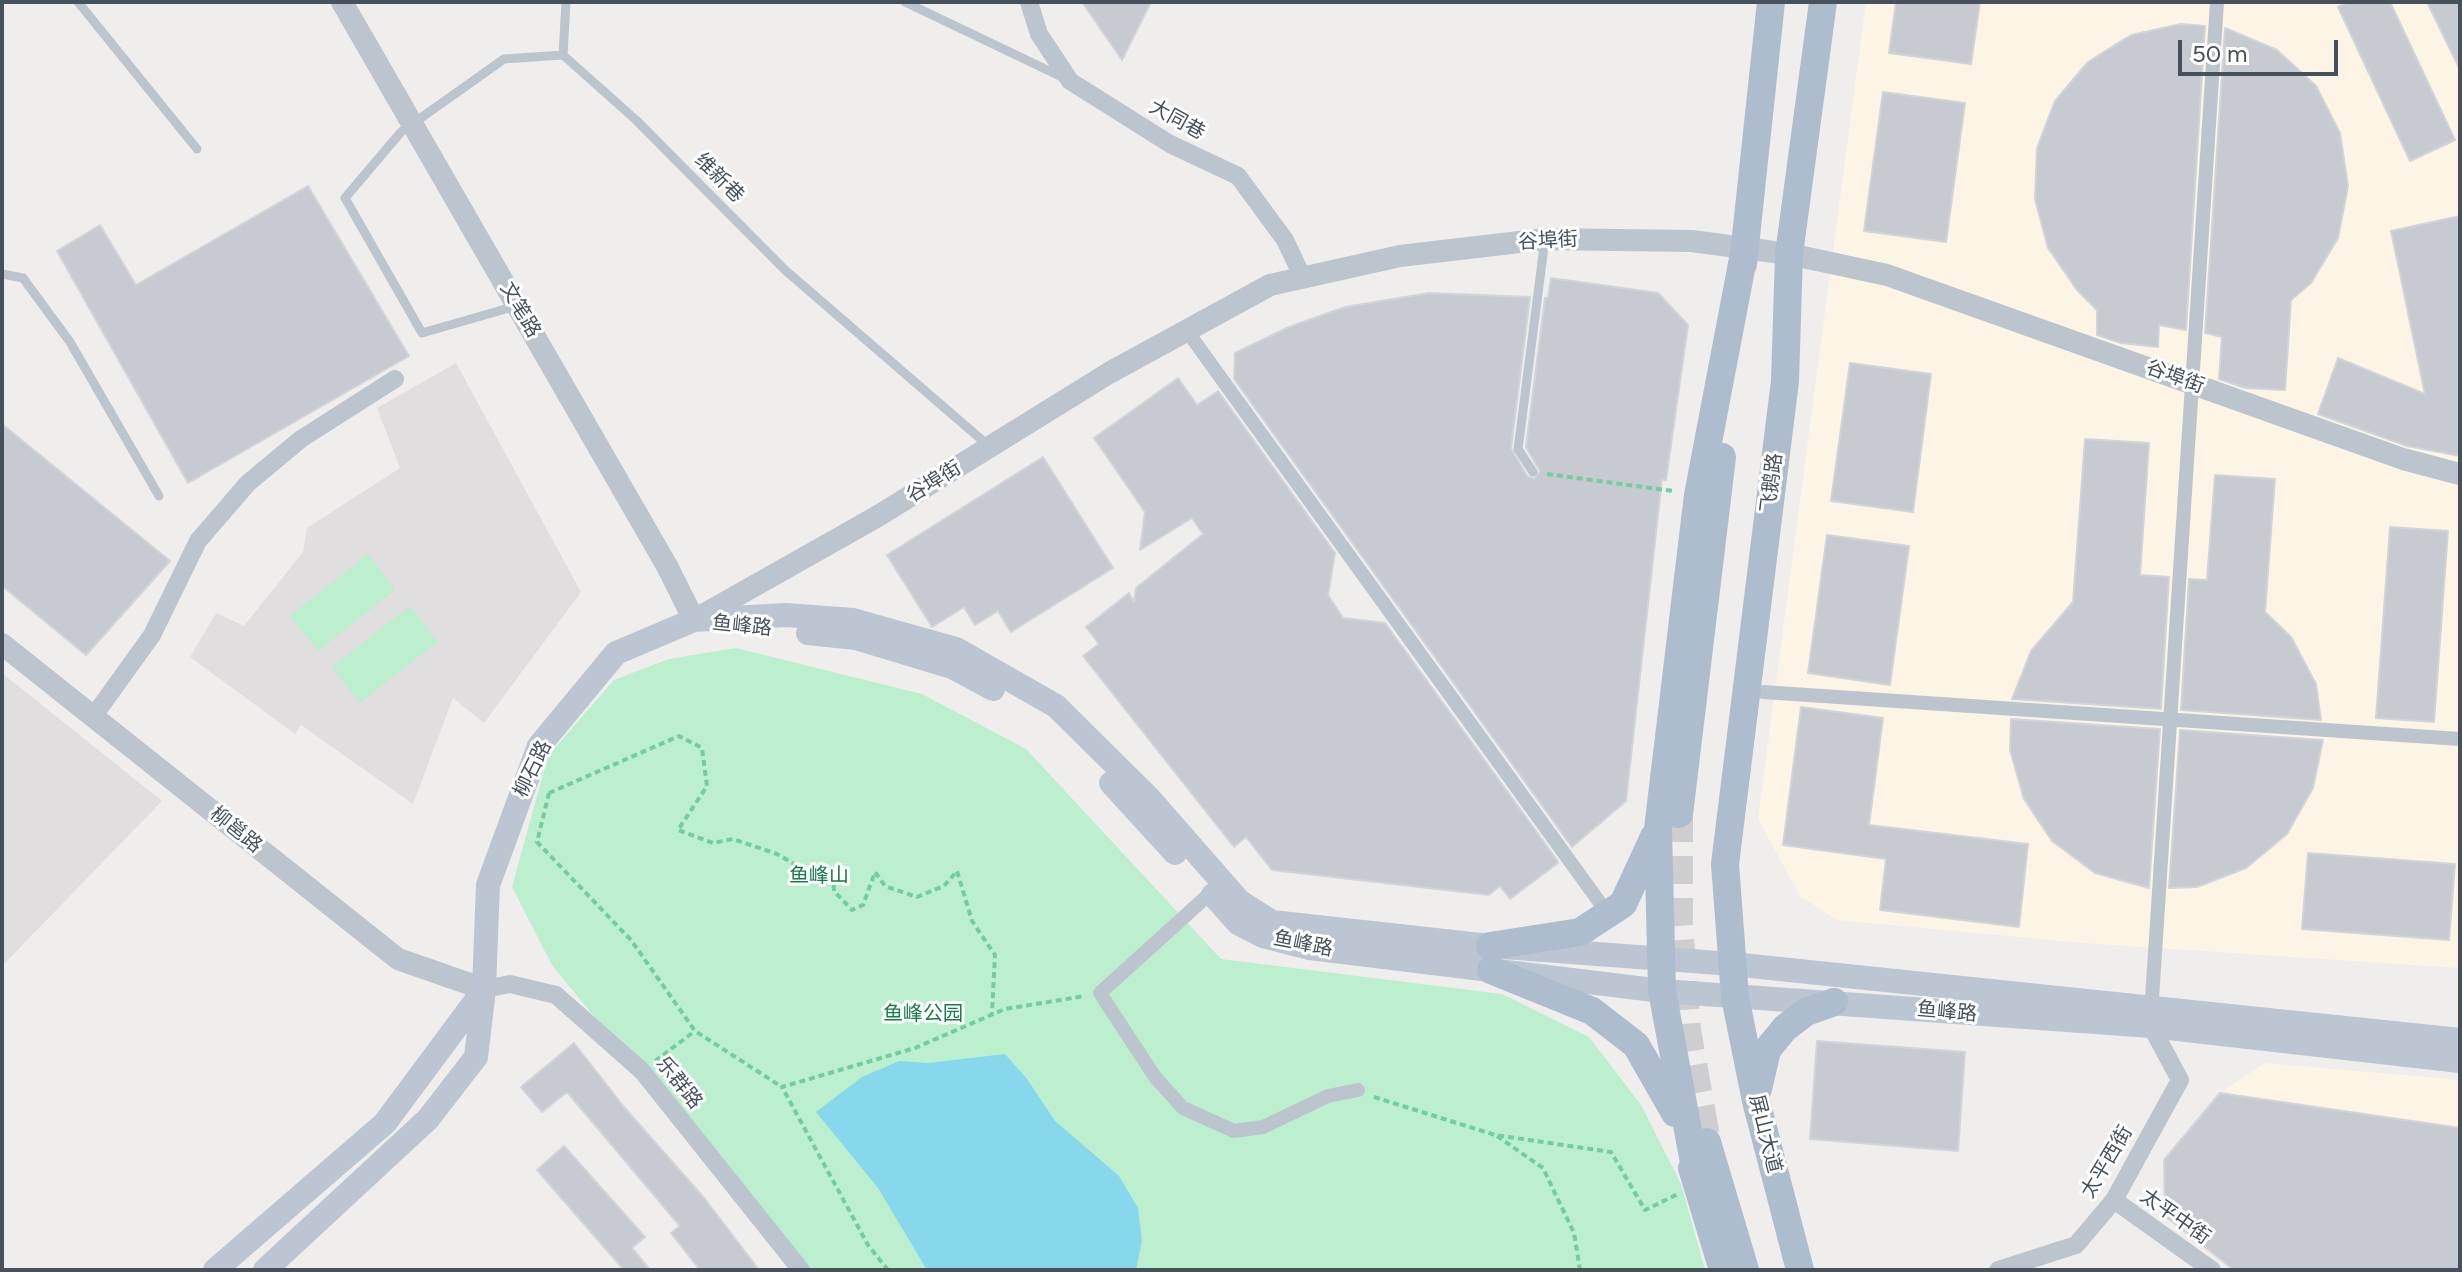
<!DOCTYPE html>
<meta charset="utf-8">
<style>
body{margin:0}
#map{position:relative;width:2462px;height:1272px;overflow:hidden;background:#f0eded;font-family:Figtree,sans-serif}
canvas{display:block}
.frame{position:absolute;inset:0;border:4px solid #46515b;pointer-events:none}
.scale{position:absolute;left:2178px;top:40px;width:160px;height:36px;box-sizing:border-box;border:4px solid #46515b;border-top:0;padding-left:10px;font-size:24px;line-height:28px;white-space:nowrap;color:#46515b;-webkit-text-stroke:6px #fff;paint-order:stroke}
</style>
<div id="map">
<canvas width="2462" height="1272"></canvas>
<div class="frame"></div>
<div class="scale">50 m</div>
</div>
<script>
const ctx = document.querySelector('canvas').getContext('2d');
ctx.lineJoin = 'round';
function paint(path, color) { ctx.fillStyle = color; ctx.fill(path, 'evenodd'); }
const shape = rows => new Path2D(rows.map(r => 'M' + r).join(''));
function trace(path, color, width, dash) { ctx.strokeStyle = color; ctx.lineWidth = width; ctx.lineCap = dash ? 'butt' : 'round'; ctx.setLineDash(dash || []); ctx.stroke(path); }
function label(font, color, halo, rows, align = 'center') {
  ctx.font = font + ' Figtree,"Noto Sans SC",sans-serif'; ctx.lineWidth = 6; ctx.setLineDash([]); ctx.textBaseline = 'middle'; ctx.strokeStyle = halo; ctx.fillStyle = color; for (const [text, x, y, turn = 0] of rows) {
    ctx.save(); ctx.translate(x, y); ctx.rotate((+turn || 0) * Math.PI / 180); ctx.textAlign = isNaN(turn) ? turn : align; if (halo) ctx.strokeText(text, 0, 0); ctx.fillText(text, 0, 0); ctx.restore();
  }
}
paint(shape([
 [1866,2,2460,2,2460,968,2083,943,1837,920,1800,896,1758,819],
 [2265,1063,2460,1080,2460,1270,2234,1270,2165,1216,2164,1160,2220,1093]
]), '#fcf5e6');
paint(shape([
 [456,363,581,592,484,723,453,698,413,804,301,725,295,734,190,657,216,613,244,626,303,552,307,528,400,468,377,408],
 [2,673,162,801,2,966]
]), '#e1dedf');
paint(shape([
 [368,554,395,590,318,651,290,616],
 [410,606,437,642,360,703,332,667],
 [736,648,922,694,1026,749,1221,959,1502,994,1589,1037,1641,1105,1681,1184,1705,1270,801,1270,552,965,512,887,548,756,614,680,669,659]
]), '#bbefce');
paint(shape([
 [1005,1054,1027,1079,1055,1121,1119,1176,1138,1208,1142,1241,1136,1270,927,1270,878,1188,816,1112,862,1077,899,1061,928,1063]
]), '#87d8ec');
const building = shape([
 [1082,2,1151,2,1122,60,1082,2],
 [1896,2,1980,2,1971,64,1889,53,1896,2],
 [2349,2,2390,2,2455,140,2410,161,2338,7,2349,2],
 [2427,2,2460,2,2460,70,2427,2],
 [2181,24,2205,26,2186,330,2159,325,2158,347,2121,343,2097,335,2097,310,2077,290,2048,248,2035,199,2037,148,2055,101,2088,62,2131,35,2181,24],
 [2225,28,2277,50,2316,86,2340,133,2348,186,2338,238,2311,283,2291,300,2285,390,2245,388,2219,379,2222,337,2205,333,2225,28],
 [1883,92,1965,103,1946,242,1864,231,1883,92],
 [308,186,409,356,188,483,57,251,100,225,136,285,308,186],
 [2460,216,2460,456,2407,446,2318,414,2338,358,2425,394,2391,231,2460,216],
 [1551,278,1658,293,1688,325,1666,480,1662,479,1626,801,1572,847,1234,379,1235,353,1289,327,1345,307,1429,293,1530,297,1511,448,1527,476,1534,479,1540,471,1526,447,1545,298,1548,298,1551,278],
 [1850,363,1931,374,1913,512,1831,501,1850,363],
 [1178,378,1197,405,1218,391,1335,553,1328,595,1343,618,1385,623,1557,860,1558,863,1510,899,1500,886,1489,895,1272,870,1246,837,1234,847,1083,656,1099,644,1086,627,1129,593,1134,602,1136,588,1203,534,1192,518,1140,550,1145,512,1094,438,1178,378],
 [2,424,170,561,86,655,2,586,2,424],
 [2085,439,2149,443,2140,575,2169,577,2161,709,2012,699,2031,651,2073,602,2085,439],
 [1043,457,1113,568,1011,632,998,611,975,625,964,607,932,627,887,555,1043,457],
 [2215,475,2275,479,2265,612,2291,637,2316,684,2321,720,2181,710,2189,579,2207,580,2215,475],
 [2390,527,2448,531,2434,722,2376,718,2390,527],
 [1827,535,1909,546,1890,685,1808,673,1827,535],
 [1801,707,1883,718,1869,825,2028,844,2019,927,1880,910,1886,859,1783,845,1801,707],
 [2011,719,2160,729,2149,888,2095,873,2052,841,2024,799,2010,750,2011,719],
 [2180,730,2323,740,2313,788,2287,834,2246,868,2197,887,2169,888,2180,730],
 [2308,853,2455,864,2449,940,2302,929,2308,853],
 [1817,1041,1965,1052,1958,1151,1810,1139,1817,1041],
 [574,1043,624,1107,705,1199,759,1270,700,1270,671,1233,680,1226,567,1092,542,1112,521,1087,574,1043],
 [2220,1093,2460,1128,2460,1270,2234,1270,2165,1216,2164,1160,2220,1093],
 [564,1146,645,1237,632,1248,650,1270,624,1270,537,1170,564,1146]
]);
paint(building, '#c7cad0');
trace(building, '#d1d4d9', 2);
trace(shape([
 [1679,814,1679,925,1687,1030,1707,1142]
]), '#ceced0', 28, [28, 14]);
trace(shape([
 [1547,474,1673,491],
 [549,793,679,736,702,748,707,786,678,830,713,843,733,839,777,854,803,869,833,868,834,891,852,910,863,905,875,872,885,886,917,897,944,886,957,871,972,921,995,955,992,1014],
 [549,793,537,842,631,940,695,1031,782,1087],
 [655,1061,695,1031],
 [1374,1097,1495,1135,1611,1152,1645,1210,1678,1194],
 [1497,1136,1543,1168,1574,1233,1580,1270],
 [888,1270,868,1245,782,1087,915,1048,1005,1009,1085,996]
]), '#73cd9f', 4, [6, 4]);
trace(shape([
 [78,2,197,149],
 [905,2,1064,78],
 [563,55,566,2],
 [2,274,23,278,70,342,159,496],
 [516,306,422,333,345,198,401,132,504,59,563,55,636,120,785,270,990,447],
 [1533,472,1518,449,1545,239]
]), '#bcc5cd', 9);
trace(shape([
 [1187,331,1608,914],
 [1763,692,2460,739],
 [1216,888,1100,993,1155,1077,1183,1108,1234,1131,1263,1127,1328,1096,1358,1090],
 [2151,1014,2217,2]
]), '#bcc5cd', 14);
trace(shape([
 [1029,2,1039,34,1070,81,1170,144,1238,176,1285,240,1303,278],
 [93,717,152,635,198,541,248,483,301,439,395,379],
 [484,989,510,984,556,995,642,1071,801,1270],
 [2114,1200,2212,1270],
 [1998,1270,2076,1245,2114,1200,2180,1080,2151,1026]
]), '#bcc5cd', 18);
trace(shape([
 [342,2,667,566,694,620,878,516,1109,373,1270,285,1400,256,1545,239,1692,241,1789,254,1887,275,2403,459,2460,474],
 [2,644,398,959,484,989]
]), '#bcc5cd', 22);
trace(shape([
 [808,633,856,638,952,667,993,689],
 [1111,783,1175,853],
 [1213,895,1238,923,1263,936,1310,948,1662,991,2151,1026,2460,1061],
 [215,1270,385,1123,483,991],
 [265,1270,428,1119,476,1057,484,989,488,885,539,746,616,653,694,620,786,615,853,620,956,649,1056,706,1148,797,1239,901,1272,922,1490,946,1732,964,2460,1040]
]), '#bbc6d2', 24);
trace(shape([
 [1743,264,1771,2],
 [1679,814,1722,457],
 [1490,946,1580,932,1623,904,1654,837],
 [1491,970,1592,1011,1636,1045,1675,1113],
 [1758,1089,1767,1050,1785,1028,1806,1012,1834,1002],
 [1707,1142,1745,1270],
 [1692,1168,1723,1270],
 [1698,1184,1662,991,1658,829,1698,495,1745,248],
 [1800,1270,1756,1101,1735,997,1725,864,1785,381,1789,254,1823,2]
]), '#adbdcd', 28);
label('20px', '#46515b', '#fff', [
 ["大同巷",1177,120,29],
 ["维新巷",719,178,45],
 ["谷埠街",1548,241,-3],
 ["文笔路",520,310,60],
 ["谷埠街",2175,377,20],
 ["谷埠街",934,482,-32],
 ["飞鹅路",1772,483,-83],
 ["鱼峰路",742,626,6],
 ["柳石路",533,769,-64],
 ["柳邕路",236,830,39],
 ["鱼峰路",1303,944,11],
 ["鱼峰路",1947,1012,5],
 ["乐群路",679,1083,51],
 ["屏山大道",1765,1134,76],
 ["太平西街",2107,1162,-59],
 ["太平中街",2175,1217,35]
]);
label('20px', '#167c48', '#fff', [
 ["鱼峰山",819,876],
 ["鱼峰公园",923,1014]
]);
</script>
